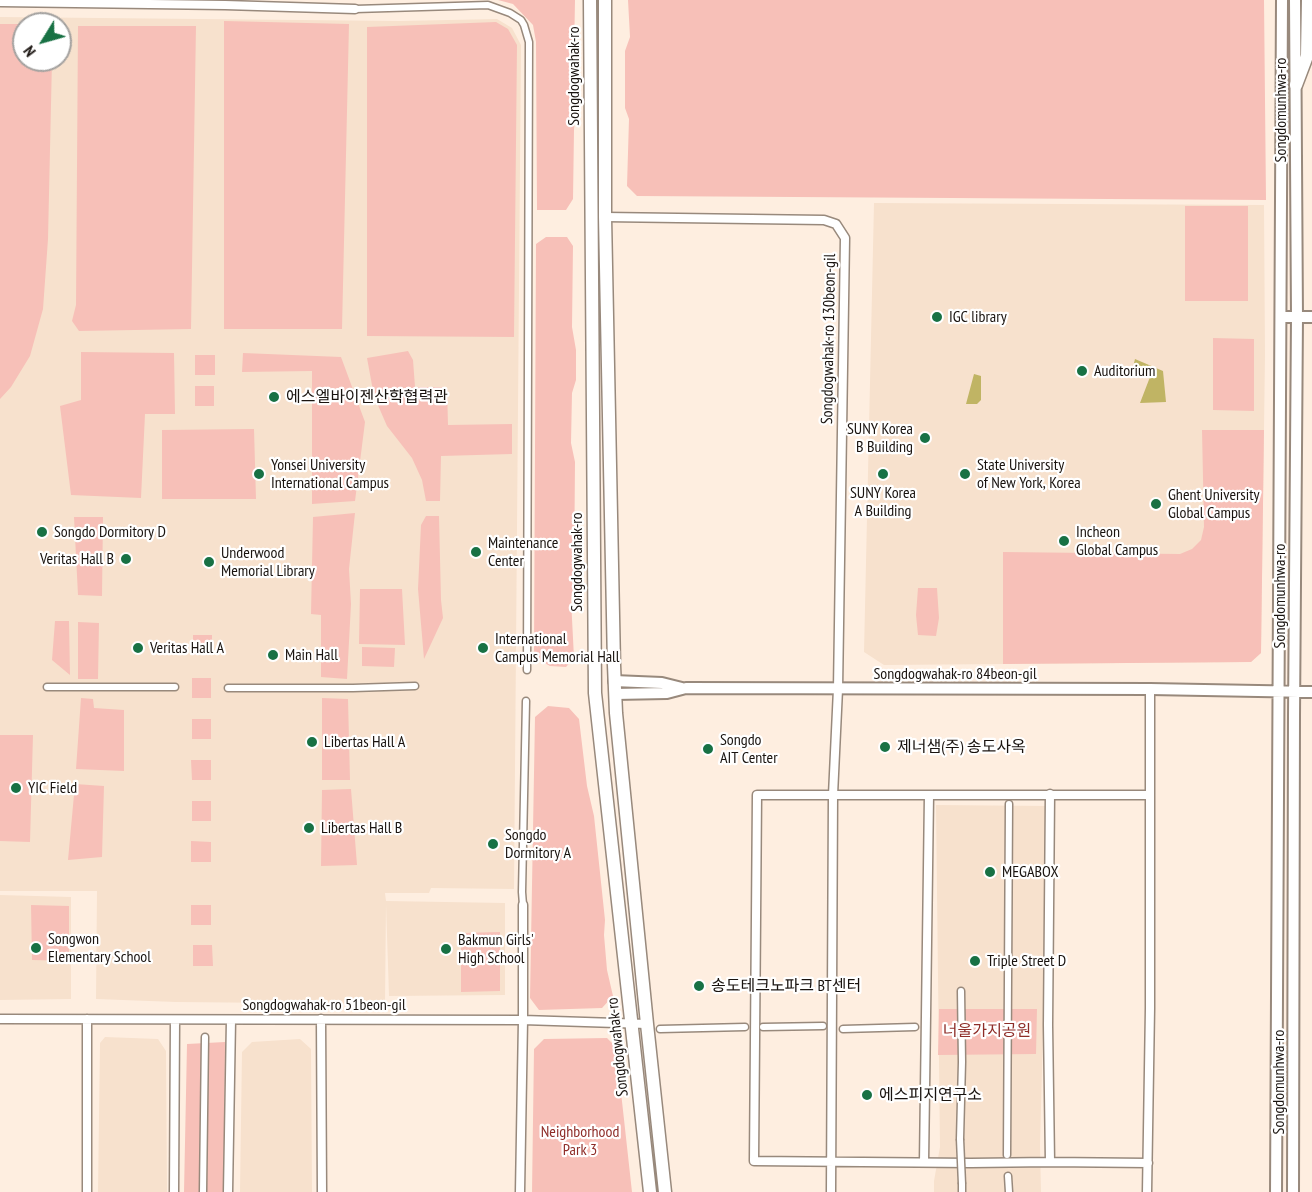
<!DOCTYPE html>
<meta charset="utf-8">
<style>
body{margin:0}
#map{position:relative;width:1312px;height:1192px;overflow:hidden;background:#feeee0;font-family:"PT Sans Narrow",sans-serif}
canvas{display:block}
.north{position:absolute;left:12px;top:12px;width:60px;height:60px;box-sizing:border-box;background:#fff;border:2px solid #a3a19f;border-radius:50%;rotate:233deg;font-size:16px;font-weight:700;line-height:24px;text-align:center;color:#19130f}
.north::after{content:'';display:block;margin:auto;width:21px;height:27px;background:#187144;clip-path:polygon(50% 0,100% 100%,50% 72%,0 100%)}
</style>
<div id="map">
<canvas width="1312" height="1192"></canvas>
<div class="north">N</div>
</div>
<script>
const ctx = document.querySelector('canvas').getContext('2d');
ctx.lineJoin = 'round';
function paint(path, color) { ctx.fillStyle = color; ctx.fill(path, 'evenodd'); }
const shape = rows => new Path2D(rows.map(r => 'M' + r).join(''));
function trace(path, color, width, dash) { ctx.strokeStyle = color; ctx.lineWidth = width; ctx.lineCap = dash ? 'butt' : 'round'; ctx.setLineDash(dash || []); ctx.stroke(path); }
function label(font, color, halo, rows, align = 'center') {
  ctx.font = font + ' "PT Sans Narrow","Noto Sans KR",sans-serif'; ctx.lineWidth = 4.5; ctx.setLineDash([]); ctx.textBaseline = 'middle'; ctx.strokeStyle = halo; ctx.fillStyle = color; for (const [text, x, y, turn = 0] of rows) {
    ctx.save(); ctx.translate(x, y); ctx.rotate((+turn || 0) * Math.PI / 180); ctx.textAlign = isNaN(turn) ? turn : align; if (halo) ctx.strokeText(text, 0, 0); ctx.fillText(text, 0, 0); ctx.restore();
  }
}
paint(shape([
 [0,17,400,21,497,19,512,28,521,45,514,889,431,888,429,893,385,893,386,901,505,903,505,995,389,996,386,904,385,1004,176,1002,96,999,97,891,0,891],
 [24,24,60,24,60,60,24,60],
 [874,203,1264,205,1265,355,1261,653,1251,662,884,665,864,652],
 [936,805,1049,806,1040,1145,1041,1192,934,1192,934,1181,940,1147],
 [0,895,71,897,71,999,0,1000],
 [105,1037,158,1039,166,1051,167,1192,98,1192,100,1043],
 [300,1039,311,1049,312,1192,240,1192,242,1052,252,1042]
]), '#f7e1cd');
paint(shape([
 [498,0,575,0,574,56,577,97,574,130,573,199,566,210,537,210,536,42,533,25,513,4],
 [628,0,1264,0,1266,200,637,196,627,186,629,119,625,108,625,51,630,37],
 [224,21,349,24,342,329,224,329],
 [496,22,508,29,517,45,514,337,367,336,367,27],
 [0,24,24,24,24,60,52,60,48,239,43,309,30,356,11,387,0,399],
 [78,26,196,26,191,329,79,331,72,321,76,305],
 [1185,206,1248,206,1248,301,1185,301],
 [546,237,567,237,573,246,572,327,576,350,576,380,572,393,571,443,575,462,574,583,571,599,574,658,566,667,550,666,541,661,534,651,536,244],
 [1213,338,1254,339,1254,411,1213,410],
 [408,351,413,360,415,387,447,387,448,425,512,424,512,454,441,456,440,501,426,501,422,480,412,458,387,426,374,396,367,358],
 [81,352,174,353,175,414,145,414,141,498,71,495,60,406,81,400],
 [243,353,341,357,365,422,355,501,312,504,312,371,242,372],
 [195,355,215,355,215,375,195,375],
 [195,386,214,386,214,406,195,406],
 [254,429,256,499,162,499,162,430],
 [1202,430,1264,430,1261,653,1251,662,1003,664,1003,552,1180,554,1192,549,1201,540,1204,527],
 [355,513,349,569,351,604,347,679,321,677,321,615,311,614,313,517],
 [426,516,439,516,441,600,443,618,424,659,418,589,421,525],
 [74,517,103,517,102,596,78,595],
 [918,588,937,588,939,618,936,636,918,635,916,615],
 [360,589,402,589,405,645,359,644],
 [55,621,69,621,70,675,52,660],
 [78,622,99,623,98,679,78,679],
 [193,635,212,635,212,655,193,655],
 [362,647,395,648,394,667,362,666],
 [192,678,211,678,211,698,192,698],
 [81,698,93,699,94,708,124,710,124,771,76,769],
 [322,698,348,699,350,780,322,780],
 [548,706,569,708,579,719,587,786,594,816,605,920,604,935,607,970,613,996,602,1008,539,1010,530,998,535,717],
 [192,719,211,719,211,739,192,739],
 [0,735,33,735,30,842,0,841],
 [191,760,211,760,211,780,192,780],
 [75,784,104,786,102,857,68,860],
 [351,789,357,865,321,866,322,790],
 [192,801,211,801,211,821,192,821],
 [191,841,211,842,211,862,191,862],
 [31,905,69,906,69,961,32,960],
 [191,905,211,905,211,925,191,925],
 [500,932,500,991,461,992,461,933],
 [193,945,212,945,213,966,193,966],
 [939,1009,1037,1009,1036,1054,938,1055],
 [607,1038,616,1047,632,1192,532,1192,534,1049,544,1039],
 [225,1042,224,1192,184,1192,187,1044]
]), '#f7c0b8');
paint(shape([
 [1135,359,1163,371,1166,402,1140,403,1150,377,1134,363],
 [974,374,981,376,981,400,977,404,966,404]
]), '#c0b464');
const pedestrian = shape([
 [355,9,488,5,510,13,521,20,524,25,529,42,527,670],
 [47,687,175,687],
 [228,688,353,688,415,686],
 [523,905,522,892,526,701],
 [763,1027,823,1026],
 [660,1029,745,1027],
 [843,1029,915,1027],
 [960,1139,962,1062,961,991],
 [1007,1155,1009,804],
 [1008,1176,1009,1192],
 [203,1192,205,1037],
 [962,1192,962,1184]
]);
const minor = shape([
 [0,2,225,5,355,9],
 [605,217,824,220,836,224,845,238,838,689,833,795,831,1192],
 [1050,794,1048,1025,1050,1162],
 [0,1019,523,1020,647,1024],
 [87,1019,87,1192],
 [321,1019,322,1192],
 [924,1162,929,795],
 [1148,1163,1050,1162,971,1163,754,1161,757,795,1149,795],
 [174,1192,175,1020],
 [228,1192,231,1020],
 [520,1192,523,1020,523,905],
 [1147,1192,1150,1008,1150,689]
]);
const tertiary = shape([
 [1281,317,1312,317],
 [614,681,662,683,682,688],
 [615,694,667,693,686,688,1150,689,1312,692],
 [1276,1192,1282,0],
 [1293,1192,1294,715,1297,317,1295,0]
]);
const secondary = shape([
 [590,0,595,693,650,1192],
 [605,0,605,217,614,665,616,713,647,1024,665,1192],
 [1296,85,1307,56,1308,0]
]);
trace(pedestrian, '#98897c', 9);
trace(minor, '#98897c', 11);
trace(tertiary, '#98897c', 14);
trace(secondary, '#98897c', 15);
trace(pedestrian, '#fff', 6);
trace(minor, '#fff', 8);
trace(tertiary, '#fff', 10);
trace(secondary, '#fff', 12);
const pedestrianBridge = shape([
 [960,1139,962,1184]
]);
trace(pedestrianBridge, '#98897c', 9, []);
trace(pedestrianBridge, '#fff', 6);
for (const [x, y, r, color] of [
 [937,317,6,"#187144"],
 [1082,371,6,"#187144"],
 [274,397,6,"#187144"],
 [925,438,6,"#187144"],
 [259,474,6,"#187144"],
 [883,474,6,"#187144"],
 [965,474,6,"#187144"],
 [1156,504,6,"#187144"],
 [42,532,6,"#187144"],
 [1064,541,6,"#187144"],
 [476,552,6,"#187144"],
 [126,559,6,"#187144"],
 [209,562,6,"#187144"],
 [138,648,6,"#187144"],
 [483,648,6,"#187144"],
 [273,655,6,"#187144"],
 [312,742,6,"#187144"],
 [885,747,6,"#187144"],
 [708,749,6,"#187144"],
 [16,788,6,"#187144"],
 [309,828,6,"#187144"],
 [493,844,6,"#187144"],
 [990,872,6,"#187144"],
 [36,948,6,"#187144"],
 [446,949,6,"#187144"],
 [975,961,6,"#187144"],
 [699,986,6,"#187144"],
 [867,1095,6,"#187144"]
]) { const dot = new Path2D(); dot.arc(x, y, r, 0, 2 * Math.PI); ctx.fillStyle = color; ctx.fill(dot); trace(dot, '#fff', 2); }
label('16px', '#19130f', '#fff', [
 ["Songdogwahak-ro",574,76,-90],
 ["Songdomunhwa-ro",1281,110,-90],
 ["Songdogwahak-ro 130beon-gil",829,339,-89],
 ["Songdogwahak-ro",577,562,-90],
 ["Songdomunhwa-ro",1280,596,-90],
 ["Songdogwahak-ro 84beon-gil",955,674],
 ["Songdogwahak-ro 51beon-gil",324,1005],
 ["Songdogwahak-ro",618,1047,-96],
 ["Songdomunhwa-ro",1279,1082,-90]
]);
label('16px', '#19130f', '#fff', [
 ["IGC library",949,317],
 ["Auditorium",1094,371],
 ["에스엘바이젠산학협력관",286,397],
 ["SUNY Korea",913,429,"right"],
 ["B Building",913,447,"right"],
 ["Yonsei University",271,465],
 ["International Campus",271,483],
 ["State University",977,465],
 ["of New York, Korea",977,483],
 ["SUNY Korea",883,493,"center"],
 ["A Building",883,511,"center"],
 ["Ghent University",1168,495],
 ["Global Campus",1168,513],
 ["Songdo Dormitory D",54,532],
 ["Incheon",1076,532],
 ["Global Campus",1076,550],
 ["Maintenance",488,543],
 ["Center",488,561],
 ["Underwood",221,553],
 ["Memorial Library",221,571],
 ["Veritas Hall B",114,559,"right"],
 ["International",495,639],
 ["Campus Memorial Hall",495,657],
 ["Veritas Hall A",150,648],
 ["Main Hall",285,655],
 ["Songdo",720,740],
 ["AIT Center",720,758],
 ["Libertas Hall A",324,742],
 ["제너샘(주) 송도사옥",897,747],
 ["YIC Field",28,788],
 ["Libertas Hall B",321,828],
 ["Songdo",505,835],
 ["Dormitory A",505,853],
 ["MEGABOX",1002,872],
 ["Songwon",48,939],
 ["Elementary School",48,957],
 ["Bakmun Girls'",458,940],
 ["High School",458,958],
 ["Triple Street D",987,961],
 ["송도테크노파크 BT센터",711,986],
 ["에스피지연구소",879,1095]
], 'left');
label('16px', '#8e2d28', '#fff', [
 ["너울가지공원",987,1031],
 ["Neighborhood",580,1132],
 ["Park 3",580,1150]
]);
</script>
